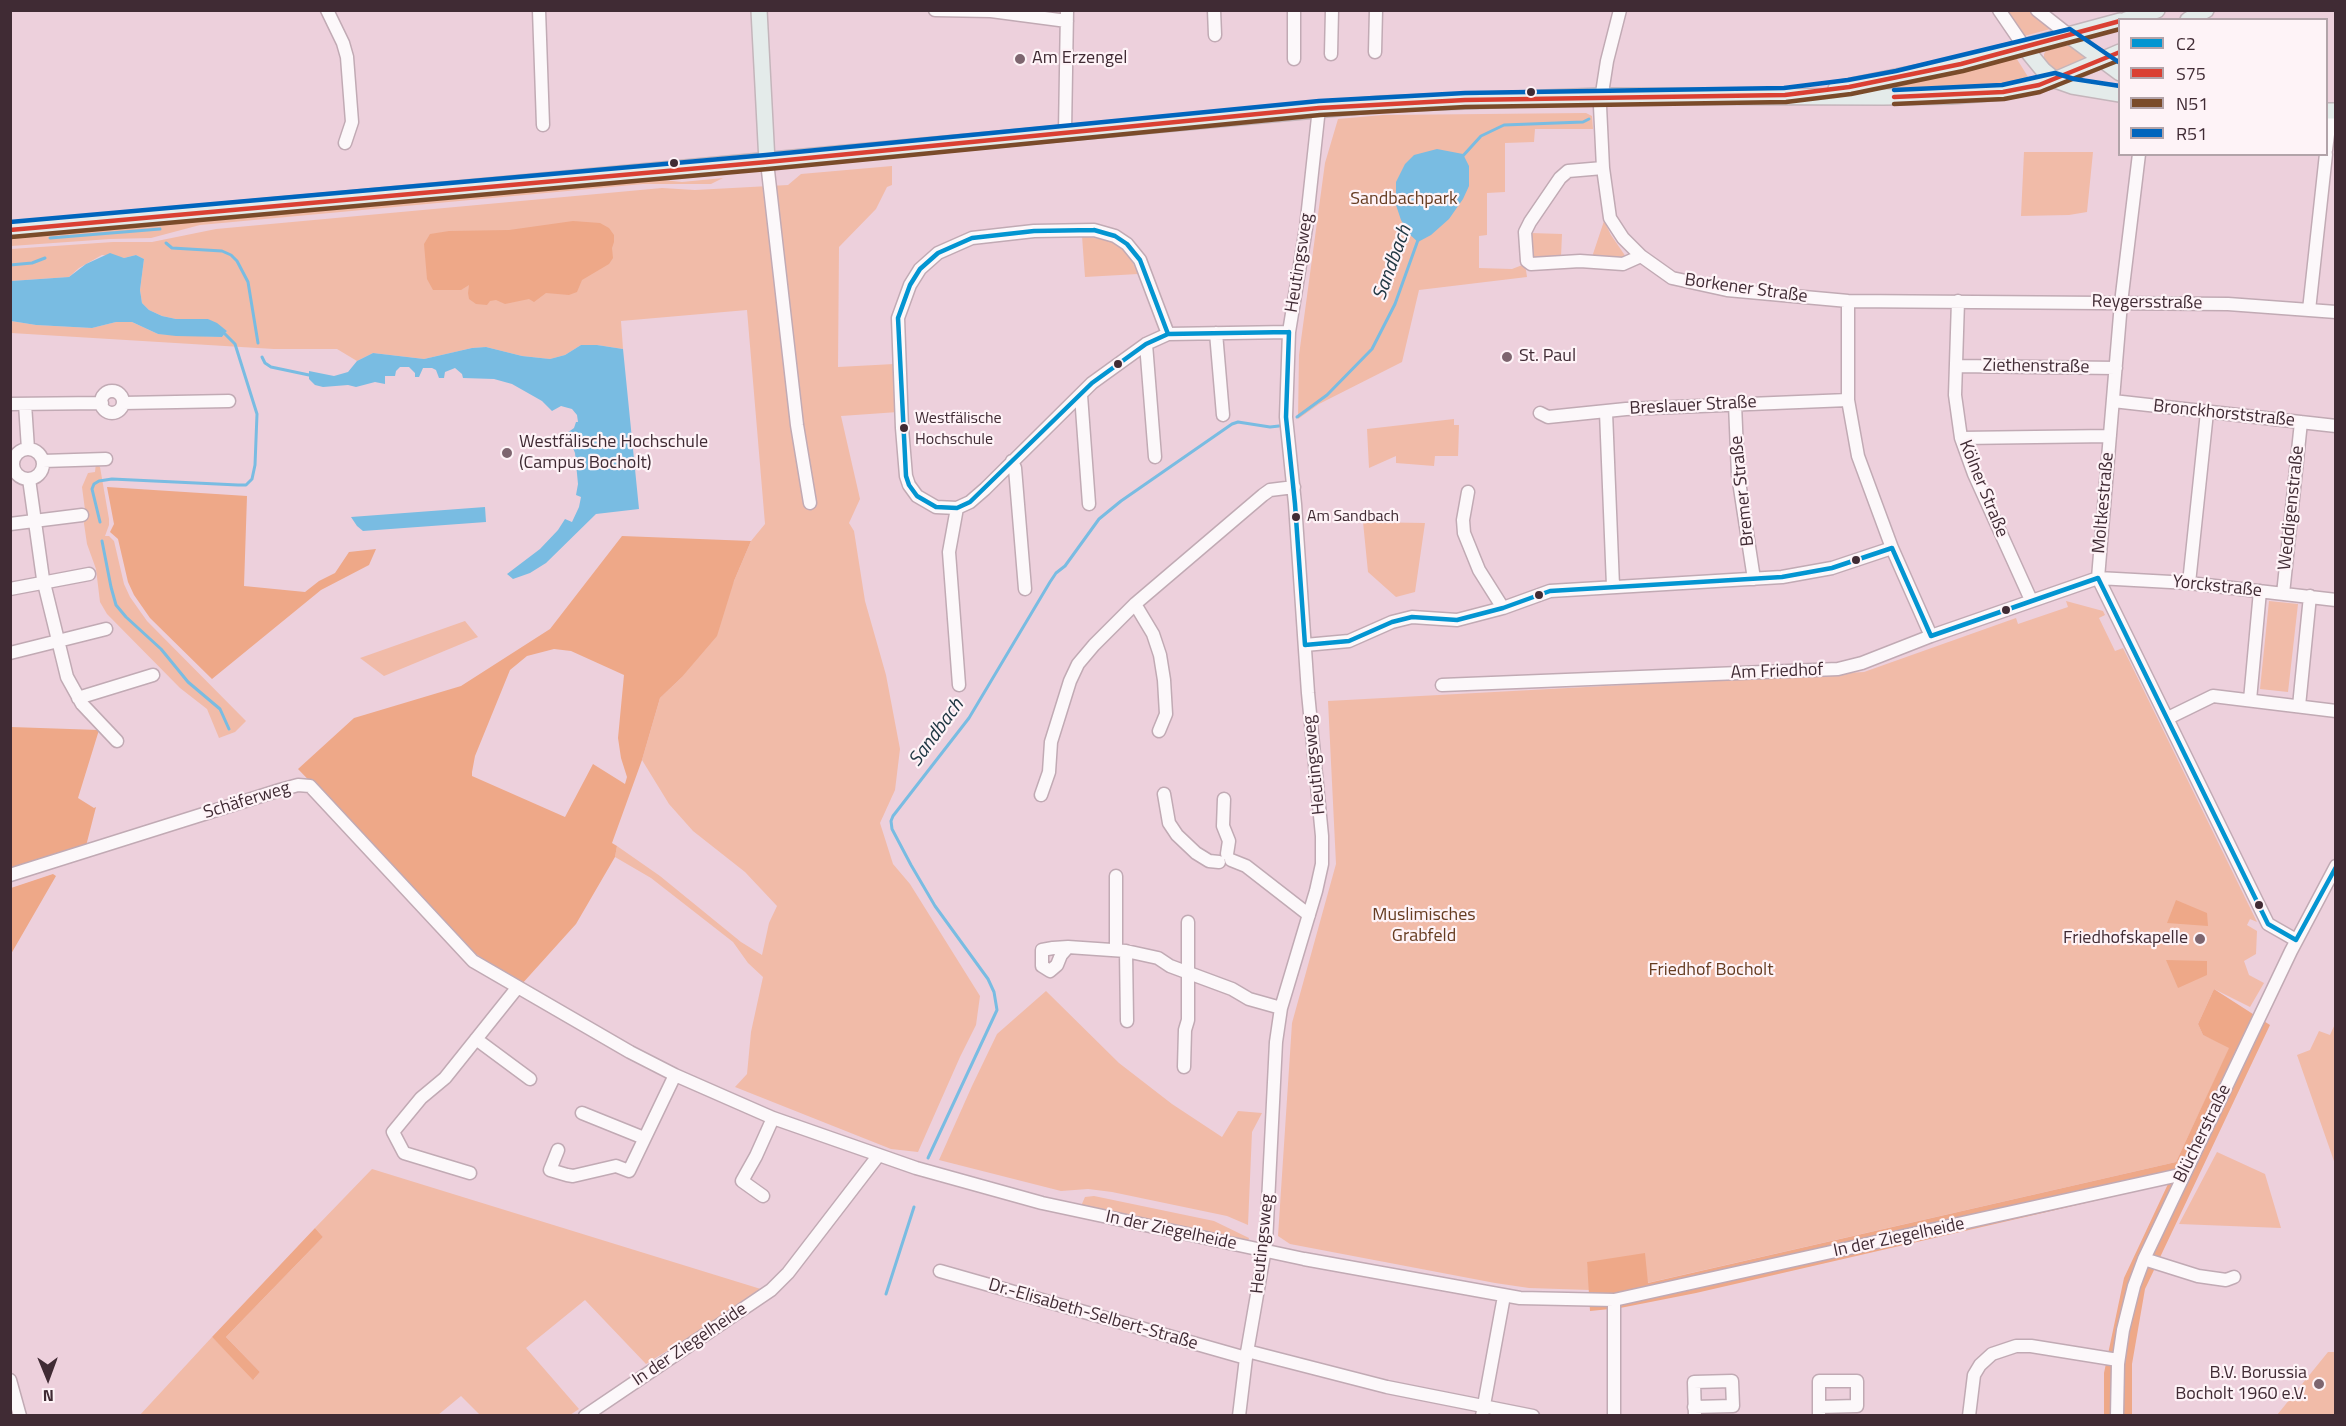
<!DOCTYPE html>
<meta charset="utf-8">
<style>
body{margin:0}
#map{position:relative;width:2346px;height:1426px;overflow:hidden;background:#edd0dc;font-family:"Titillium Web",sans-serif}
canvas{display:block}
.frame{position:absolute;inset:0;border:12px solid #402b34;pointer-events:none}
.legend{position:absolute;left:2118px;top:18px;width:210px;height:138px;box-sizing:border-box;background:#fef3f7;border:2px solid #b2a3a9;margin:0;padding:8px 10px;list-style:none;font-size:18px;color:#402b34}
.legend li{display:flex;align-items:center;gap:12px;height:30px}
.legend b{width:30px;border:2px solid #b2a3a9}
.north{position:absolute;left:18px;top:1348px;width:60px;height:60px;-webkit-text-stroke:4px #fef3f7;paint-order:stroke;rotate:179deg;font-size:16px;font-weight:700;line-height:24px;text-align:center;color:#402b34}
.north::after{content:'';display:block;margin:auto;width:21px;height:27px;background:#402b34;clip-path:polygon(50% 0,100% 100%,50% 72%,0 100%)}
</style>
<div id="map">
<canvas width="2346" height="1426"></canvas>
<div class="frame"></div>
<ul class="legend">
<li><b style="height:8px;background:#0395d1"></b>C2</li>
<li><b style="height:8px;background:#da4033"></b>S75</li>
<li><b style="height:8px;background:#7a4b2a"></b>N51</li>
<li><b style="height:8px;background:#0065bd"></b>R51</li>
</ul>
<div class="north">N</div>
</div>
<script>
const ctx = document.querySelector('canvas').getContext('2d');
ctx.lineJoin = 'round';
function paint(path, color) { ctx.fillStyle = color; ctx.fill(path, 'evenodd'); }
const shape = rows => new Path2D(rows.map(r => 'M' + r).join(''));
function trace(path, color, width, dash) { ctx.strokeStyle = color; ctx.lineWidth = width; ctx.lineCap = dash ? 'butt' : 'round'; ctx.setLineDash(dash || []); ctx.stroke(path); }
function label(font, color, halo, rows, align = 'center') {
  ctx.font = font + ' "Titillium Web",sans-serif'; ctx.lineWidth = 4.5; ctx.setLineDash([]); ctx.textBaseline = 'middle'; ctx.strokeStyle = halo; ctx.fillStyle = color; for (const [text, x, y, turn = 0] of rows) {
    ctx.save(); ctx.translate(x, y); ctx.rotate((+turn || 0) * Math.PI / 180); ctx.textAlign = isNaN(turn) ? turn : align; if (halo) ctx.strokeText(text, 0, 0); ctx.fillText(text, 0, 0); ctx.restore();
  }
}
paint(shape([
 [2003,11,2031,11,2054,28,2021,37],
 [2064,46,2071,46,2090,59,2059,72,2052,70,2044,61,2044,54,2046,51],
 [2015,56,2030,80,1981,90,1885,92,1861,88],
 [1586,113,1592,116,1593,129,1535,129,1534,142,1505,143,1505,192,1487,193,1487,235,1479,236,1479,268,1512,269,1525,264,1527,277,1419,290,1402,362,1319,404,1298,419,1299,355,1325,163,1338,119,1383,115],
 [2024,152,2093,152,2087,212,2069,215,2021,216],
 [892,166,892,185,887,187,876,209,839,247,838,367,894,364,898,412,841,416,860,499,849,523,854,531,865,601,886,675,900,749,895,790,880,823,893,864,910,884,980,996,976,1025,960,1057,918,1152,891,1149,735,1087,747,1074,751,1032,763,977,748,963,733,942,651,878,615,857,617,846,660,876,741,942,762,955,769,923,777,906,745,872,693,831,669,804,642,760,660,698,681,678,734,581,751,541,765,524,747,310,621,321,623,349,597,345,581,345,565,355,550,359,522,356,486,347,472,348,424,359,373,353,357,361,337,349,274,349,11,333,11,321,36,325,92,328,116,322,132,322,158,334,222,337,227,331,208,319,176,319,162,316,149,310,142,303,140,290,144,259,136,255,124,258,102,255,79,268,69,277,11,281,11,249,113,242,152,242,216,229,662,188,695,190,788,185,801,174],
 [645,178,682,182,723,178,711,184,643,184,200,225,151,238,110,239,11,246,10,236],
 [1604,221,1611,235,1626,257,1624,260,1592,257],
 [1531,233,1562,234,1561,257,1531,257],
 [1082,236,1113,241,1126,248,1138,274,1085,277],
 [1454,419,1454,425,1459,425,1458,456,1435,456,1434,466,1396,463,1396,456,1369,468,1367,429],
 [96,463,100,467,109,519,109,525,105,536,109,536,114,541,124,584,130,597,147,621,246,721,235,732,219,738,207,709,180,688,107,614,100,602,96,569,87,544,82,510,85,510,82,487,88,473,95,472],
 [1363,522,1425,523,1415,592,1396,597,1368,572],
 [2066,601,2103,611,2105,615,2099,618,2115,651,2123,648,2257,922,2250,919,2247,925,2257,931,2256,954,2244,961,2249,975,2264,983,2250,1007,2214,989,2198,1024,2203,1035,2230,1047,2176,1162,1647,1283,1587,1262,1590,1290,1529,1288,1495,1283,1290,1244,1278,1236,1292,1023,1336,864,1328,701,1864,672,2016,618,2018,624,2068,607],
 [2269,601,2298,604,2288,692,2260,689],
 [465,621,478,637,384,676,360,658],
 [1046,991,1119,1063,1172,1104,1222,1137,1238,1111,1262,1113,1252,1132,1248,1225,1227,1216,1112,1192,1088,1189,1061,1191,939,1160,972,1086,997,1034],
 [2335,1024,2335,1164,2297,1055,2310,1050,2319,1031,2330,1035],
 [2217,1152,2265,1174,2281,1228,2179,1224],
 [372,1169,764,1290,646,1364,585,1300,526,1348,579,1409,570,1415,480,1415,461,1396,438,1415,139,1416,212,1337,254,1379,260,1372,226,1337,323,1237,315,1228],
 [1094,1196,1214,1221,1249,1238,1248,1241,1081,1206,1085,1197],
 [2328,1352,2335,1352,2335,1415,2277,1415]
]), '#f1bba8');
paint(shape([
 [573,221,600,223,609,228,614,235,614,242,612,248,613,258,609,264,582,280,577,292,569,295,546,293,534,302,529,299,505,304,496,300,490,301,487,305,476,304,469,299,468,293,469,285,461,290,433,290,427,279,424,244,430,234,449,231,509,230],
 [107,487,247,496,244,586,305,592,319,581,335,573,349,552,376,549,369,565,321,590,212,679,150,618,134,595,128,582,118,539,110,532,114,524],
 [622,536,751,541,734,581,717,636,681,678,660,698,642,760,612,843,617,846,615,857,576,924,521,985,476,954,298,769,354,718,461,686,550,629],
 [554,649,571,651,624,675,618,738,621,758,627,777,625,784,593,764,565,817,472,776,472,772,475,756,510,670,527,656],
 [11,727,99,730,78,798,94,808,96,807,86,846,11,870],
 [53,874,56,876,11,954,11,888],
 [2176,900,2207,913,2208,926,2167,923],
 [2166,960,2207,961,2207,975,2178,988],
 [2214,989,2270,1025,2145,1289,2132,1364,2132,1415,2104,1415,2104,1373,2124,1278,2168,1184,1696,1293,1620,1308,1590,1311,1587,1262,1645,1253,1648,1283,2176,1162,2229,1048,2203,1035,2198,1024],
 [315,1228,323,1237,226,1337,260,1372,253,1380,212,1337]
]), '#eea888');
paint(shape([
 [1437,149,1463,154,1469,166,1469,186,1463,199,1449,219,1431,235,1418,242,1408,233,1401,220,1396,205,1396,182,1405,164,1414,155],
 [110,253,124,258,136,255,144,259,140,290,142,303,149,310,162,316,176,319,208,319,217,323,227,331,222,337,176,336,158,334,132,322,116,322,92,328,36,325,11,321,11,281,69,277,86,264],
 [581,345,597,345,623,349,639,509,596,514,546,563,530,573,513,579,507,574,540,549,558,530,565,519,572,522,579,507,581,497,576,495,578,484,575,453,567,433,574,428,576,422,578,422,577,415,572,409,561,406,552,411,542,401,512,384,494,379,463,378,462,374,455,368,445,372,444,378,439,378,436,370,432,368,423,368,419,377,415,377,415,373,409,367,400,367,396,371,395,376,385,376,385,384,375,382,356,387,348,385,323,387,315,385,309,379,309,371,334,376,348,372,357,361,373,353,424,359,472,348,486,347,522,356,550,359,565,355],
 [485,507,486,522,363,531,357,526,351,517]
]), '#79bce2');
trace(shape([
 [1461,158,1481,136,1504,125,1583,122,1589,119],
 [50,238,160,229],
 [166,243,172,248,222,251,231,255,237,261,248,282,258,343],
 [10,265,32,263,45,258],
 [262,357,265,363,271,367,309,375],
 [1297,417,1327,395,1372,349,1395,304,1418,240],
 [100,522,92,489,94,484,99,481,112,479,238,485,246,485,252,479,255,465,257,414,235,344,225,334],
 [102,541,111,587,116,605,126,617,161,649,188,682,220,709,229,729],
 [928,1158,997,1010,994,992,988,979,935,906,911,865,892,829,891,821,893,816,969,718,1050,582,1056,573,1065,566,1099,519,1121,501,1232,424,1238,422,1270,427,1279,426],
 [886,1294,914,1207]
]), '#79bce2', 3);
const minor = shape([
 [327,10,343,43,347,57,352,122,345,143],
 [539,10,543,125],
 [935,10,991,11,1067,21],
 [1214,10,1215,35],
 [1620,10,1607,61,1600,106,1603,168,1610,218,1623,238,1641,256,1672,278,1727,290,1848,301,2228,304,2336,312],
 [1999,10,2025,48],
 [2037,10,2070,36],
 [1375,52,1376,10],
 [1331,54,1332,10],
 [1294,59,1294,10],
 [1065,132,1067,10],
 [2326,150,2331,111],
 [2139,154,2121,303,2098,578,2268,924,2296,940],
 [767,162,797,425,810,503],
 [1603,168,1568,171,1560,178,1530,222,1525,232,1527,261,1531,264,1580,261,1623,264,1641,256],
 [1848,301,1848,400,1858,456,1892,548,1931,636],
 [1958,301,1955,395,1961,438,1974,474,2031,600],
 [2309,310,2326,154],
 [1216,333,1223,415],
 [1168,334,1140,260,1127,244,1115,236,1094,230,1034,231,972,238,938,253,920,269,910,285,898,318,902,428,906,476,909,485,917,496,936,507,957,508,970,502,985,489,1092,383,1146,344,1168,334,1289,332],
 [1146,344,1155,457],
 [1956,366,2116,368],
 '101 402a11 11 0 1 1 22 0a11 11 0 1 1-22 0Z',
 [1081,395,1089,504],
 [2113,401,2336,426],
 [123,403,229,401],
 [10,404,102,403],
 [25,404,28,449],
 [1735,404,1738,475,1754,579],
 [1606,412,1613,586],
 [1540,413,1548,417,1626,409,1848,400],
 [1961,438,2110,436],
 '13 464a15 15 0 1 1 30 0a15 15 0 1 1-30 0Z',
 [43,461,106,459],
 [1012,461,1015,468,1025,589],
 [29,479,43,579,67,677,82,704,117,741],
 [1468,492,1463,520,1464,533,1479,570,1503,608],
 [957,508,949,552,959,685],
 [10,524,82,515],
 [2189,583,2207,412],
 [10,589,89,574],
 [2283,594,2301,422],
 [1135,604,1153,634,1160,655,1164,680,1166,714,1159,731],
 [1305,645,1349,641,1392,622,1412,617,1457,620,1503,608,1550,591,1782,577,1832,568,1892,548],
 [10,653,106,629],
 [1442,685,1838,669,1862,663,1931,636,2098,578,2189,583,2336,600],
 [78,698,153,675],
 [2250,700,2260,591],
 [2299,706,2310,596],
 [2168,718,2213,696,2336,711],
 [1164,794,1169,823,1177,835,1196,853,1209,861,1219,862],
 [1041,795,1049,772,1051,742,1070,681,1078,664,1094,645,1135,604,1263,495,1270,490,1294,487],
 [1224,799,1223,826,1229,841,1227,854],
 [1231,860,1246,866,1309,915],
 [10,875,280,790,298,785,310,786,473,961,630,1052,675,1075,773,1118,916,1168,1042,1203,1304,1259,1520,1298,1614,1300,2184,1174],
 [1116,876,1116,950],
 [1068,947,1061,955,1057,965,1050,971,1042,966,1042,950,1053,948,1068,947,1126,951,1158,958,1170,966,1232,989,1249,999,1281,1008],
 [1126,951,1127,1021],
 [476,1039,530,1079],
 [1184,1067,1185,1030,1188,1020,1188,922],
 [582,1113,644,1138],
 [558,1150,550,1170,567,1175,573,1176,616,1166,629,1171,675,1075],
 [470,1173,404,1153,393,1132,421,1098,445,1078,517,988],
 [763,1196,742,1181,756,1156,773,1118],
 [2144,1259,2198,1276,2226,1280,2234,1277],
 [940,1271,1246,1358],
 [1614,1300,1614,1416],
 [1247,1351,1387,1387,1533,1416],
 [10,1380,20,1416],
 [1694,1407,1733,1406,1732,1381,1694,1382,1695,1416],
 [1819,1407,1857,1406,1857,1381,1819,1381,1819,1416],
 [585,1416,771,1290,788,1273,878,1156],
 [1239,1416,1246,1358,1266,1243,1276,1042,1281,1008,1316,891,1322,864,1322,836,1308,693,1295,504,1286,417,1289,332,1306,228,1319,108],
 [1482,1416,1504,1296],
 [1969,1416,1974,1375,1980,1365,1992,1354,2016,1346,2031,1346,2118,1360],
 [2117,1416,2118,1364,2123,1330,2134,1286,2144,1259,2291,951,2336,866]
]);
const major = shape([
 [759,10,767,162],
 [2126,20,2157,10],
 [2188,20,2206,10],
 [2070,36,2120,73],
 [2025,48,2043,70,2055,80,2072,86,2120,94],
 [1836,89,1961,64,2120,21],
 [2326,111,2336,111],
 [10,230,1381,104,1601,96,1883,97,1951,96,2003,92,2055,80,2120,52]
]);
trace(minor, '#c1aab4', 15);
trace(major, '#c4b5bb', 18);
trace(minor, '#fcf8fa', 12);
trace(major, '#e4ebea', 15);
trace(shape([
 [1094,230,1115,236,1127,244,1140,260,1168,334,1146,344,1092,383,970,502,957,508,936,507,917,496,909,485,906,476,898,318,910,285,920,269,938,253,972,238,1034,231,1094,230],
 [1289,332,1286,417,1295,504,1305,645],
 [1168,334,1289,332],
 [1892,548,1931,636],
 [2098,578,2268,924,2296,940],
 [1931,636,2098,578],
 [1305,645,1349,641,1392,622,1412,617,1457,620,1503,608,1550,591,1782,577,1832,568,1892,548],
 [2296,940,2336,867]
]), '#0395d1', 4.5);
trace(shape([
 [1894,97,2003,92,2039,85,2120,52],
 [10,230,767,162,1319,108,1465,100,1785,95,1849,87,1961,64,2120,21]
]), '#da4033', 4.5);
trace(shape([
 [1894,104,2004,99,2040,92,2120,60],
 [11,237,768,169,1320,115,1465,107,1786,102,1851,94,1963,71,2120,29]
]), '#7a4b2a', 4.5);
trace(shape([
 [1894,90,2002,85,2055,73,2074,79,2120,86],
 [10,222,766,155,1319,101,1465,93,1784,88,1848,80,1896,71,2070,29,2120,63]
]), '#0065bd', 4.5);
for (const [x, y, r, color] of [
 [1020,59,6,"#7d656f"],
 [1531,92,5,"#402b34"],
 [674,163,5,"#402b34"],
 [1507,357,6,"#7d656f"],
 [1118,364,5,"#402b34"],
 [904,428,5,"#402b34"],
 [507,453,6,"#7d656f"],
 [1296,517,5,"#402b34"],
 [1856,560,5,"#402b34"],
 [1539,595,5,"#402b34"],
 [2006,610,5,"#402b34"],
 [2259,905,5,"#402b34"],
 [2200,939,6,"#7d656f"],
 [2319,1384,6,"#7d656f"]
]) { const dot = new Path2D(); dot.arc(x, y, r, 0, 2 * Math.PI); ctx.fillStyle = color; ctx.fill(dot); trace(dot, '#fef3f7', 2); }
label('16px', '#402b34', '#fef3f7', [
 ["Westfälische",915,419],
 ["Hochschule",915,440],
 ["Am Sandbach",1307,517]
], 'left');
label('18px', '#402b34', '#fef3f7', [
 ["Am Erzengel",1032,59],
 ["St. Paul",1519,357],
 ["Westfälische Hochschule",519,443],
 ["(Campus Bocholt)",519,464],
 ["Friedhofskapelle",2188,939,"right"],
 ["B.V. Borussia",2307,1374,"right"],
 ["Bocholt 1960 e.V.",2307,1395,"right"]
], 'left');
label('18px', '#663c21', '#fef3f7', [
 ["Sandbachpark",1404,200],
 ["Muslimisches",1424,916],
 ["Grabfeld",1424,937],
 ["Friedhof Bocholt",1711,971]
]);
label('18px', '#402b34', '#fef3f7', [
 ["Heutingsweg",1300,263,-81],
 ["Borkener Straße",1746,289,8],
 ["Reygersstraße",2147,303,1],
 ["Ziethenstraße",2036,367,1],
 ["Breslauer Straße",1693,406,-3],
 ["Bronckhorststraße",2224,414,6],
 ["Kölner Straße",1983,489,68],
 ["Bremer Straße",1743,491,-96],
 ["Moltkestraße",2104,503,-85],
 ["Weddigenstraße",2292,508,-84],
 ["Yorckstraße",2217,587,6],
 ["Am Friedhof",1777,672,-2],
 ["Heutingsweg",1315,765,-96],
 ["Schäferweg",247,801,-17],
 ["Blücherstraße",2203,1134,-64],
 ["In der Ziegelheide",1171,1231,12],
 ["In der Ziegelheide",1899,1238,-12],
 ["Heutingsweg",1263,1244,-84],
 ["Dr.-Elisabeth-Selbert-Straße",1093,1315,16],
 ["In der Ziegelheide",690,1345,-34]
]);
label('italic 20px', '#213844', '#fef3f7', [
 ["Sandbach",1393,263,-70],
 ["Sandbach",937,733,-54]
]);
</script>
